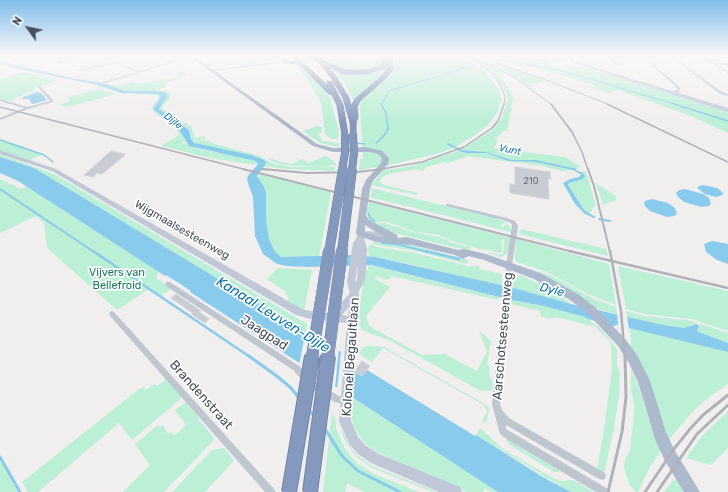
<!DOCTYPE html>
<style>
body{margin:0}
#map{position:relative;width:728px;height:492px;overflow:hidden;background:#f1eeee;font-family:Rubik,sans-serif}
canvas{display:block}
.north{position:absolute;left:8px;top:8px;width:40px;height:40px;-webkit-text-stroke:3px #fff;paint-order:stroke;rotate:303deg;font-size:11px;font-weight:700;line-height:16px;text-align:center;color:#464e5b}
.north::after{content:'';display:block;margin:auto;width:14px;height:18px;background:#464e5b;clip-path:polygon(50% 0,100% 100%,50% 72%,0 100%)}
</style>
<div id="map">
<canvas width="728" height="492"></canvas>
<div class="north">N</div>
</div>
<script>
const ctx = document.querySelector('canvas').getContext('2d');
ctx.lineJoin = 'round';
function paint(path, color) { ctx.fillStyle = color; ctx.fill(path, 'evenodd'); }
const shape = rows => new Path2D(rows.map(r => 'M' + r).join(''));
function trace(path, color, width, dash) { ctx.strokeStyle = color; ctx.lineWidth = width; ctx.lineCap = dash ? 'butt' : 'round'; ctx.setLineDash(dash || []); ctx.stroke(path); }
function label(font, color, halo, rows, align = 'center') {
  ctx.font = font + ' Rubik,sans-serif'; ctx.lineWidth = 3.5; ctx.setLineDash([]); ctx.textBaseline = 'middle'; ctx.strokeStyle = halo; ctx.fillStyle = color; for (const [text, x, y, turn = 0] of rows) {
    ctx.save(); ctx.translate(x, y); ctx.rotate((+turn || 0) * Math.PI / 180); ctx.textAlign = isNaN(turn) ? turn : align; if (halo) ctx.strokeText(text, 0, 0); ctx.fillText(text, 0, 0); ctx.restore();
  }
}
paint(shape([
 [260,55,284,55,286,60,228,65,242,63,239,57],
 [430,55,453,55,486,72,500,92,501,101,498,111,488,125,475,135,457,146,440,153,410,160,389,165,379,165,377,167,359,170,360,159,363,158,360,107,361,101,393,70,395,57],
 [463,55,497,64,545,80,536,84,527,83,540,93,501,69],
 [478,55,536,55,547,56,553,60,549,62,551,64,561,68,567,66,586,68,611,75,728,112,728,133,691,116,618,90,609,93,593,88,595,87,594,85,525,65,519,67,496,60,513,60,497,57,501,58,495,60],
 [612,55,639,55,644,61,615,59],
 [353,57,354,60,383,59,382,66,368,71,354,71,344,70,334,65,326,58],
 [467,58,505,73,499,75,508,87,513,98,507,131,504,130,497,137,494,137,497,139,496,145,493,148,565,157,581,167,577,169,536,160,512,160,485,152,461,150,491,131,500,121,507,104,507,95,501,83,482,65],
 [293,63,298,63,322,85,330,98,339,132,337,139,331,139,325,134,322,107,319,98,304,75],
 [386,68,387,69,387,71,379,78,353,100,344,82,334,71,360,74,380,71],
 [182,71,186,75,178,79,164,83,166,87,156,90,167,91,171,94,169,100,162,106,163,109,191,127,195,138,205,136,205,139,214,143,212,143,203,139,192,141,189,129,161,111,159,108,166,97,165,93,155,91,128,91,114,86,133,82,137,84,149,82,172,78,177,76,178,72],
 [23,72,48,77,58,80,34,89,36,91,27,93,11,101,0,99,0,79],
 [98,85,127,94,156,94,161,95,153,109,178,128,186,143,183,142,176,129,153,111,152,107,158,98,158,95,126,94,97,86],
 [98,89,117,94,67,107,59,105,70,101,67,98,72,96],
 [318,126,322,127,322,133,318,134,323,141,339,143,339,147,320,143,303,131],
 [179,135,183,144,187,143,189,146,208,151,253,159,258,162,258,164,247,164,206,157,161,146],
 [0,139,22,146,42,154,30,160,0,150],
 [200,140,260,156,273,164,294,167,335,167,335,171,286,169,264,166,265,165,251,155,198,145,193,142],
 [459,151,467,153,486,153,508,161,536,162,573,170,562,171,542,166,468,156,449,163,444,162,426,167,423,171,415,169,385,175,379,181,384,185,418,193,417,195,372,185,382,171,415,165],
 [0,154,56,175,307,324,306,332,34,168,0,157],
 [326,156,336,163,336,165,321,167,285,165,273,162,267,158,291,164,303,159,308,163],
 [586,171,596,206,593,207,591,212,588,213,584,210,568,186,569,183,585,176,582,172],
 [259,174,331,192,319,257,285,258,277,255,275,252,269,239,266,219,266,193,264,187,258,179],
 [0,179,21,189,27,187,159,272,156,278,171,289,160,297,149,289,117,310,47,248,44,223,36,216,0,233],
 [596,183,616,196,616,200,603,205],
 [371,188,492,217,508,223,502,224,501,227,503,227,507,224,511,228,511,232,370,197,372,192],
 [369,202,511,238,507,254,501,257,486,252,503,255,504,239,502,239,502,247,501,253,483,249,483,250,452,241,439,235,416,232,387,222,380,222,373,224,367,218,367,208,368,208],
 [379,223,384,223,417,233,440,237,453,243,471,247,470,251,393,233,375,225],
 [521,229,606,249,608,256,519,234],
 [516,239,609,264,616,305,590,295,547,272,517,262,515,259],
 [376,241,408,244,468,260,467,264,411,250,376,245,372,243],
 [370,244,376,247,415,253,468,266,480,266,479,269,502,274,502,282,501,285,495,285,410,264,369,256,369,252,367,250],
 [368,265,499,297,498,300,392,276,389,279,385,280,377,276,375,279,390,287,366,316,369,325,374,329,422,355,445,354,477,371,487,352,479,330,491,341,487,364,489,366,489,374,493,383,492,391,479,390,389,340,362,330,359,325,361,321,359,318,360,304,365,271,368,270],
 [618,266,728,291,728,331,691,319,643,314,626,309],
 [278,268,312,270,304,311,289,302,286,292,267,279],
 [530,269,554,277,596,300,616,307,617,314,595,308,557,283],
 [520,275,555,291,571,304,514,288,512,286,514,279],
 [511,300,544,306,585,317,600,328,617,349,617,365,620,373,619,395,614,428,604,474,597,470,604,430,612,368,611,343,596,327,556,317,550,319,541,316,540,311,511,304],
 [626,311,644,316,687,320,704,325,728,333,728,343,699,332,697,330,700,325,697,323,684,328,663,325,627,317],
 [629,327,728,352,728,384,712,395,695,409,676,431,669,440,662,419,631,350,631,339],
 [367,346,384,347,481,402,487,406,489,409,487,421,485,423,482,421,487,411,484,405,383,348,372,362,358,353,363,347],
 [631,368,640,391,651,427,661,451,650,467,638,492,636,492,630,485,624,469,625,459,630,451,634,414,634,403,631,390],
 [163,377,164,377,183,397,132,440,119,423,38,492,28,492,22,482,138,390,143,387,146,390,154,384,157,386,165,380],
 [351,397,498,492,491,492,485,488,483,492,467,492,410,467,373,450,365,443,358,434,353,424,351,416],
 [186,402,199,418,198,419,215,439,164,492,123,492,150,465,135,444,158,425,160,427,163,425,168,434,171,432,175,435,186,425,175,410],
 [340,406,341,423,343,431,350,446,357,455,372,466,437,492,433,492,372,468,358,458,352,451,344,439,340,422],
 [728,411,728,448,711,465,686,458,703,435],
 [332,413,335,418,336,428,342,443,347,452,358,464,372,473,419,492,365,492,347,483,345,492,323,492],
 [480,428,503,449,551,477,560,481,573,480,594,492,571,492,549,479,546,479,540,473,476,435],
 [506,437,518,446,559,470,559,472,554,472,544,466,510,445,506,440],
 [224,448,234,461,205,492,172,492,212,450],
 [0,460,5,467,18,492,0,492],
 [677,478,687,492,664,492,674,479,675,481]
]), '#bbefd6');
paint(shape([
 [0,61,76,79,103,83,126,91,155,91,164,92,167,94,167,97,159,109,189,130,191,139,194,143,251,155,264,160,266,162,265,165,257,176,264,187,266,193,266,219,269,239,275,252,281,257,355,255,375,257,514,288,571,304,663,325,684,328,696,324,699,326,697,330,699,332,728,343,728,352,617,325,614,326,588,319,585,317,544,306,511,300,371,265,308,267,286,266,277,264,263,254,255,236,253,197,247,180,248,176,258,164,256,161,189,146,178,128,153,109,161,96,158,94,121,93,98,85,19,69,0,64],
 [37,92,41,93,47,100,33,104,31,103,29,99,22,99,23,97],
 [461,150,485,152,512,160,536,160,577,169,573,170,536,162,508,161,486,153,467,153,459,151],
 [0,157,34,168,306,332,341,352,340,362,362,376,367,370,475,436,476,435,546,479,571,492,498,492,190,292,191,291,166,275,165,276,18,181,0,173],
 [582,172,585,176,583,179,569,183,568,185,584,210,588,213,585,214,575,204,563,183,570,179,579,177,581,175,579,173],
 [703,185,717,188,722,192,723,195,716,197,705,194,697,188,699,186],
 [685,189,703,194,709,198,711,203,709,206,702,207,684,202,678,197,676,193,679,190],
 [652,199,668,203,675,208,677,214,674,216,667,217,650,211,645,206,644,203,645,201],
 [712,241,728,244,728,264,717,260,706,252,704,244]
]), '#88cbed');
paint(shape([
 [617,312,627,315,629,330,618,327],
 [306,330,339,348,335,388,299,365],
 [341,355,343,355,342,361,353,368,347,396,337,389]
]), '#f1eeee');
trace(shape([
 [498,59,563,71,678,105],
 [533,64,544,63,547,61,545,57],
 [381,105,389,91,474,65]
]), '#88cbed', 1);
trace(shape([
 [674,104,728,121],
 [0,140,44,155,53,162],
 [355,143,365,144],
 [376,143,383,137,388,129,386,113,381,104],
 [448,144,462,151],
 [572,168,575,170]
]), '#88cbed', 1.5);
trace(shape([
 [573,169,580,173],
 [0,189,94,252],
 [584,212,594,217],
 [369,214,370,218,374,221],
 [599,219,610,221],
 [382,243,396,244,429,252]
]), '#88cbed', 2);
trace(shape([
 [93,251,250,357],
 [425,251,459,259]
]), '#88cbed', 2.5);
trace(shape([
 [249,356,278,377,291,388,299,398],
 [308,409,314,416],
 [325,429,342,456,358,471,400,492],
 [0,457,20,492]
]), '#88cbed', 3);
const building = shape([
 [111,151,125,154,123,155,125,155,102,174,97,173,93,177,84,175,111,151],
 [515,167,550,172,551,179,548,179,549,199,510,193,510,184,515,185,515,167],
 [176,294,201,311,199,312,209,319,205,323,191,314,193,313,171,298,176,294],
 [362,361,370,366,362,376,356,372,356,369,362,361]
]);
paint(building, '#caccd4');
trace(building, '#d2d3da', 1);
const highway = shape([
 [293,55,297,55,298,58,328,86,327,81,332,82,343,105,348,135,347,136,342,135,337,105,332,95,329,94,299,64,282,62,285,60,295,61,293,55],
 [306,55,310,55,311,56,307,57,306,55],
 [384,55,392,55,393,69,387,77,360,101,357,107,358,117,356,122,356,134,351,135,350,122,343,98,332,79,318,61,322,60,346,70,366,70,381,66,384,55],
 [387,65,387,69,383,75,355,99,351,106,349,98,337,78,328,67,345,74,366,74,385,68,387,65]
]);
trace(highway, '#7084a9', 1);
paint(shape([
 [29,55,67,59,83,55,86,55,69,60,61,64,56,62,60,60,61,61,60,62,61,62,65,60,28,57,7,62,6,61,29,55],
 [125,55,127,55,119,61,120,62,120,63,139,71,193,55,196,55,103,84,102,84,102,82,137,72,118,64,112,64,79,71,78,70,117,61,117,60,125,55],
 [608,55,610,55,613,60,619,60,621,64,620,65,613,64,608,55],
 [640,55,642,55,680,87,679,92,672,94,672,92,677,90,677,88,640,55],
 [669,55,671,55,722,92,728,94,728,96,720,94,669,55],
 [700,55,702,55,715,63,728,63,728,65,718,65,728,72,728,74,700,55],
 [40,86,53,100,53,102,28,109,0,120,0,118,24,108,0,101,0,99,27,107,50,101,38,87,40,86],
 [446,204,448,204,507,218,515,221,518,226,512,265,500,404,502,410,509,418,605,473,606,476,605,479,602,480,599,479,506,425,506,429,511,432,608,489,610,492,596,492,505,438,500,434,492,404,506,265,512,226,511,223,503,220,446,206,446,204],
 [166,282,170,282,299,366,315,382,339,396,349,398,350,401,349,404,346,405,335,402,309,388,293,370,166,286,165,284,166,282],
 [112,311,114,312,274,489,276,492,265,492,110,316,109,314,110,312,112,311]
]), '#bec6d0');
paint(shape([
 [335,55,420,55,418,56,335,57,213,71,211,70,335,55],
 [546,55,550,55,557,58,571,57,573,60,597,68,728,108,728,112,595,70,571,62,569,59,561,59,564,61,562,62,546,55],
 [0,150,56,169,302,309,310,311,330,313,334,311,350,293,347,282,353,243,357,237,357,231,389,232,390,234,389,236,386,237,364,236,367,250,366,270,365,280,359,291,351,421,358,437,366,446,379,454,460,487,462,492,439,492,371,463,358,454,350,445,339,421,347,323,310,319,296,315,52,171,0,154,0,150],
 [358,262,357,280,355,282,358,262],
 [349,307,348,316,342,315,349,307]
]), '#c0c8d7');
paint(shape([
 [188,55,192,55,317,144,333,148,365,147,382,151,389,158,388,164,373,181,370,189,366,216,369,220,397,235,398,238,406,237,458,250,464,249,486,254,540,273,578,294,596,308,626,340,637,355,650,381,666,432,675,451,700,492,684,492,665,461,655,439,638,382,629,363,618,346,588,314,570,300,534,279,484,260,468,256,463,259,455,255,412,245,376,242,357,235,356,233,362,189,366,180,381,163,382,158,378,154,370,152,333,152,313,146,188,55],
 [365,225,376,232,386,237,377,236,365,232,365,225]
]), '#adb9cd');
paint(highway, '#8599be');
trace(shape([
 [461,55,492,66,512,76,552,105],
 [493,62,549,81,610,105],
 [480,65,492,74,500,84,505,96,504,105]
]), '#b0b2b8', 1);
trace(shape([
 [551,104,572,132,582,152,588,170],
 [607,104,728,162],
 [0,107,247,170],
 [262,169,268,170],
 [376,170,422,162,464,147,492,128,498,121,504,104]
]), '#b0b2b8', 1.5);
trace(shape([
 [243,169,573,252],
 [262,169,307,173,357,172,384,169],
 [588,169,594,186,610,252]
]), '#b0b2b8', 2);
trace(shape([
 [569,251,728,288],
 [610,251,621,311,625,357]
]), '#b0b2b8', 2.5);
trace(shape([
 [608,492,622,432,626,397,625,356],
 [645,492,674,449,690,429,703,415,728,395],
 [657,492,697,434,728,405]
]), '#b0b2b8', 3);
const highwayBridgeFar4 = shape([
 [315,55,320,61]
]);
const highwayBridgeFar3 = shape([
 [342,170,345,153,345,135],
 [352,170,354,153,353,134]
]);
const highwayBridgeFar2 = shape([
 [329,252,343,169],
 [342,252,352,169]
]);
const highwayBridgeFar1 = shape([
 [312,357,329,251],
 [328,357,342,251]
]);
const highwayBridge = shape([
 [289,492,312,356],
 [310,492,328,356]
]);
trace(highwayBridgeFar4, '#7084a9', 6, []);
trace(highwayBridgeFar3, '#7084a9', 8, []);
trace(highwayBridgeFar2, '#7084a9', 10, []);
trace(highwayBridgeFar1, '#7084a9', 12, []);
trace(highwayBridge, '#7084a9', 16, []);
trace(highwayBridgeFar4, '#8599be', 5.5);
trace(highwayBridgeFar3, '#8599be', 7);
trace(highwayBridgeFar2, '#8599be', 9);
trace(highwayBridgeFar1, '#8599be', 12);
trace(highwayBridge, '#8599be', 14);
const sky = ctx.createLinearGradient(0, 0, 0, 123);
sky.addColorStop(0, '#81bdea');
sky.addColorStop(0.45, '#f9f7f7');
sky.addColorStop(1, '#f9f7f700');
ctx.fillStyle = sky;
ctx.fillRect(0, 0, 728, 123);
label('9px', '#676e79', null, [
 ["210",531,181]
]);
label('italic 10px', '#0b74aa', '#fff', [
 ["Dijle",173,121,37],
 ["Vunt",510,150,11]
]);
label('11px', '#464e5b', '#fff', [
 ["Wijgmaalsesteenweg",182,230,30]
]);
label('11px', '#167d57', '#fff', [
 ["Vijvers van",117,273],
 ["Bellefroid",117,286]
]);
label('italic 12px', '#0b74aa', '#fff', [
 ["Dyle",552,290,14]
]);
label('13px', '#464e5b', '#fff', [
 ["Jaagpad",264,333,33],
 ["Aarschotsesteenweg",503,336,-85],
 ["Kolonel Begaultlaan",351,357,-86],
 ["Brandenstraat",201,395,48]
]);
label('italic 14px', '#0b74aa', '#fff', [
 ["Kanaal Leuven-Dijle",273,315,32]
]);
</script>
